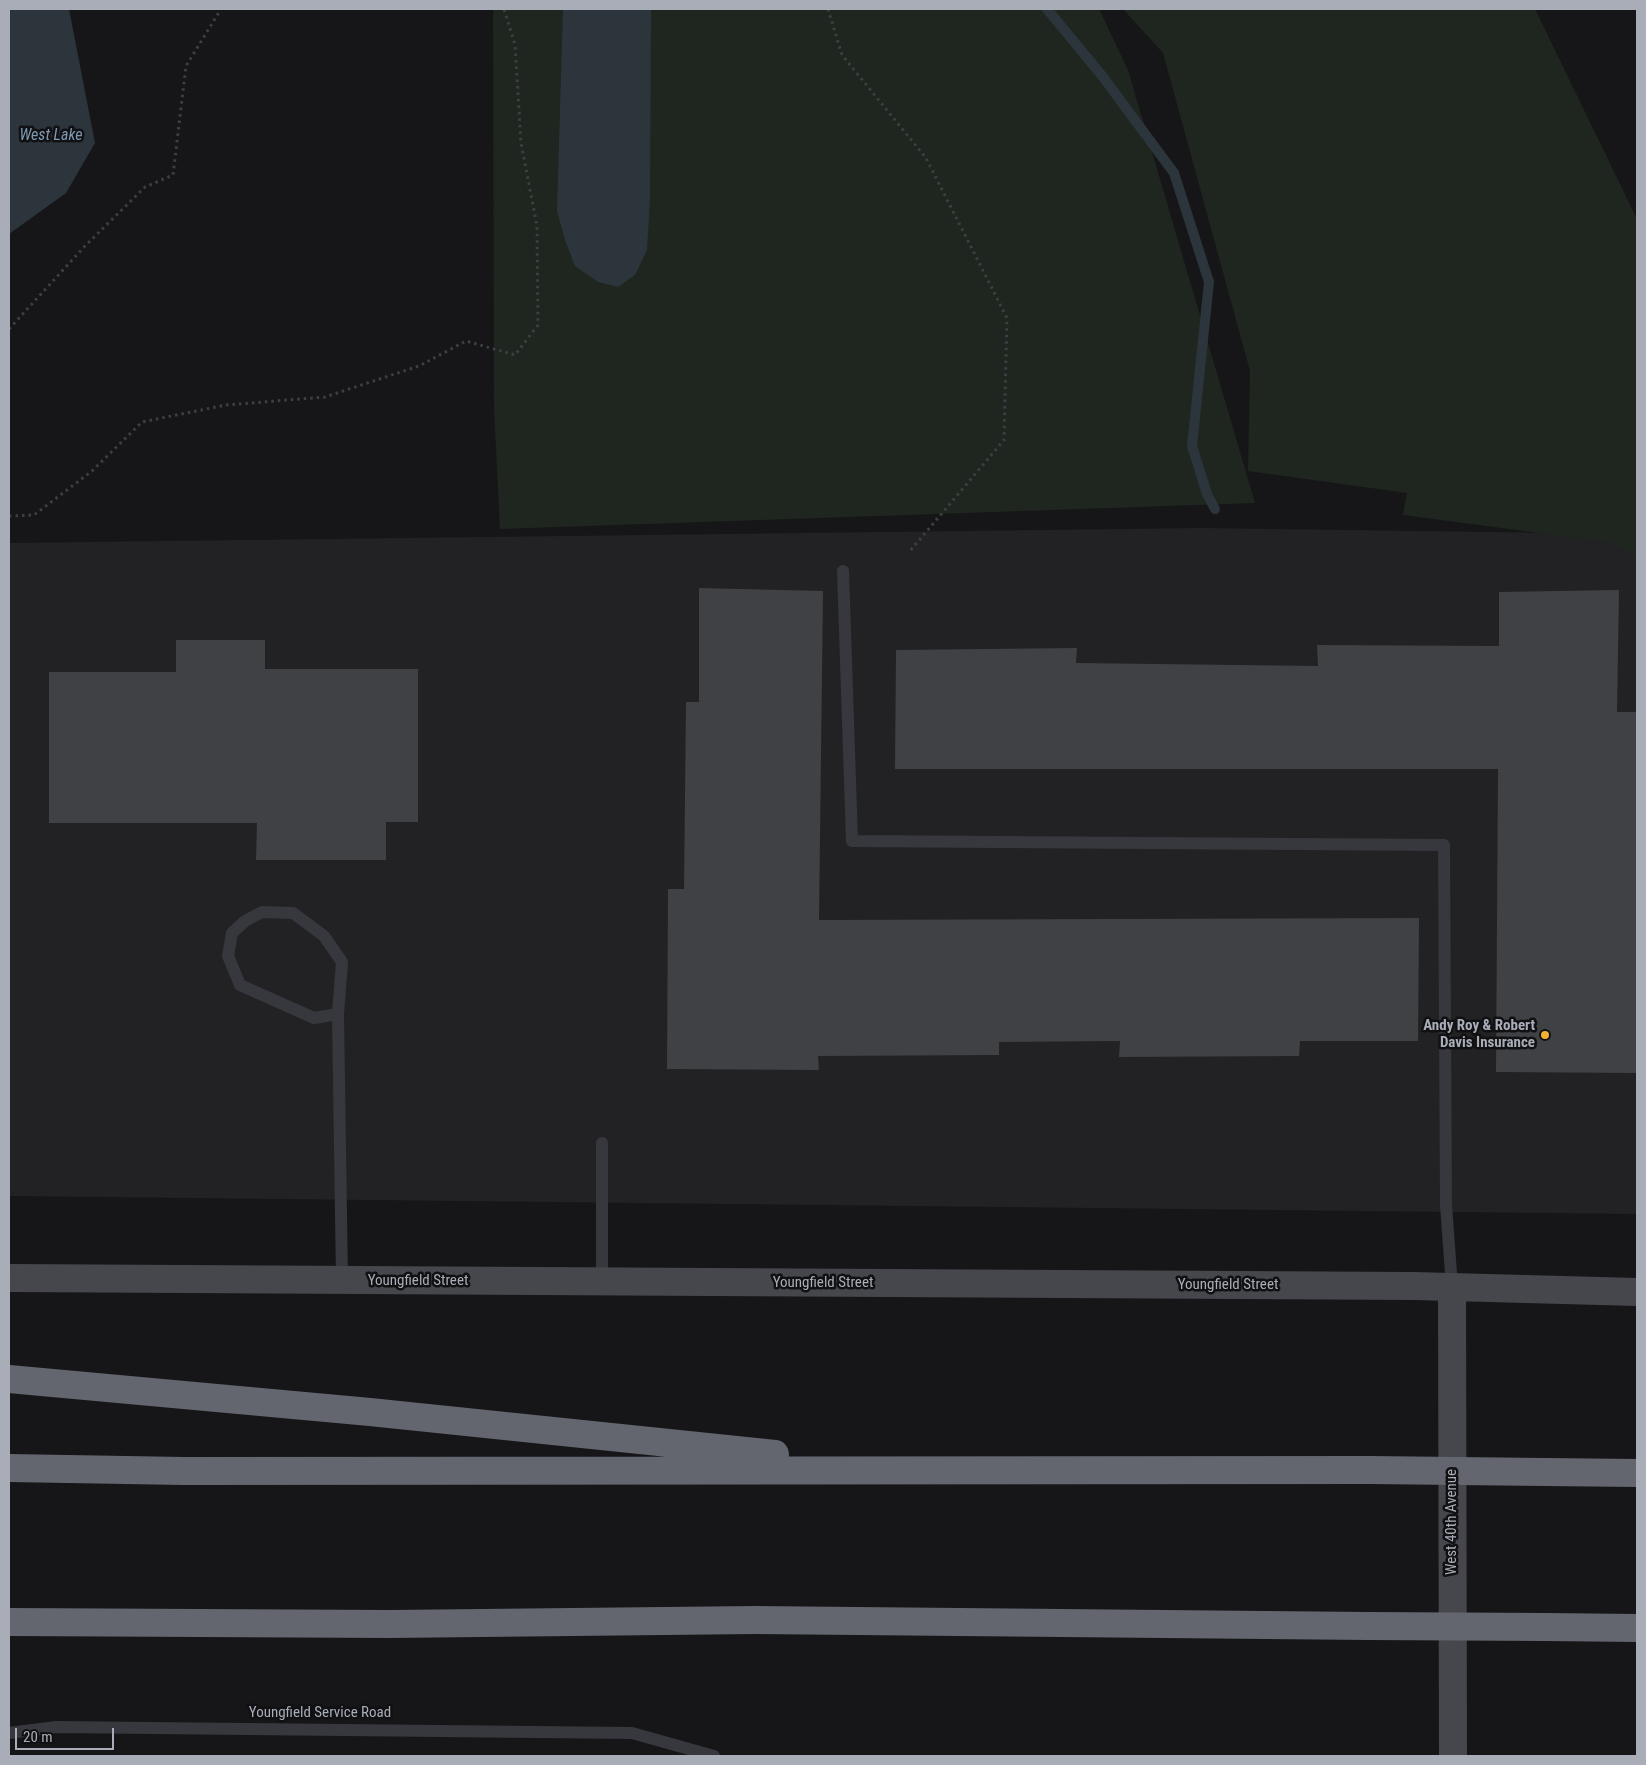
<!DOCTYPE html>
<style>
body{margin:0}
#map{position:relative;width:1646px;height:1765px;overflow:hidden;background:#161618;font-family:"Roboto Condensed",sans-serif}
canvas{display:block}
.frame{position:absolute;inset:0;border:10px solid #a8adb8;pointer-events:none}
.scale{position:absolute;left:15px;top:1728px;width:99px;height:22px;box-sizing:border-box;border:2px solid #a8adb8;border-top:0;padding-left:6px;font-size:15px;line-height:18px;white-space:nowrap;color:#a8adb8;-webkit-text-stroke:4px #111113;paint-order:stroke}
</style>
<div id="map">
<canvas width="1646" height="1765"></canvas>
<div class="frame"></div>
<div class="scale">20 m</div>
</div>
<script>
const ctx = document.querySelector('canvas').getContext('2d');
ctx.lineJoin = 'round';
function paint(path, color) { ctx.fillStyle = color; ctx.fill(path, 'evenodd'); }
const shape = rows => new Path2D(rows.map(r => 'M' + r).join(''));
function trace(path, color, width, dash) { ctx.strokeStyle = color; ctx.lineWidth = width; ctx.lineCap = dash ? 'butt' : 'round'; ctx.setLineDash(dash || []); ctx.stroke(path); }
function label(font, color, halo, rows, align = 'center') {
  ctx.font = font + ' "Roboto Condensed",sans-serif'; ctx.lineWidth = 5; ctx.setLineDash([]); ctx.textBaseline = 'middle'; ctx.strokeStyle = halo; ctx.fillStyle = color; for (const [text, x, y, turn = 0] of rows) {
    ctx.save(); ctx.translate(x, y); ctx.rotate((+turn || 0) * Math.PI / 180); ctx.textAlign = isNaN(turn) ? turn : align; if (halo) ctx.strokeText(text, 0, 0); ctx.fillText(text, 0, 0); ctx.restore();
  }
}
paint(shape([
 [1201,528,1637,534,1637,1214,9,1196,9,543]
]), '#222225');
paint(shape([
 [493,9,1099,9,1128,70,1255,503,500,529,494,408],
 [1123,9,1535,9,1637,219,1637,558,1607,542,1403,515,1407,493,1248,471,1250,371,1163,53]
]), '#1e261f');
paint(shape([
 [9,9,69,9,95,143,66,193,9,234],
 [563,9,651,9,650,200,647,250,635,275,618,287,598,282,575,266,565,240,557,211]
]), '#2c353c');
trace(shape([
 [1047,9,1103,77,1174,173,1209,282,1192,446,1207,494,1215,509]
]), '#2c353c', 10);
paint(shape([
 [699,588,823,591,819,920,1419,918,1418,1041,1300,1041,1299,1056,1119,1057,1120,1041,999,1042,999,1055,818,1056,819,1070,667,1069,668,889,684,889,686,702,699,702],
 [1619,590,1617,712,1637,712,1637,1073,1496,1072,1498,769,895,769,896,650,1077,648,1076,663,1318,666,1317,645,1499,646,1499,592],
 [176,640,265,640,265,669,418,669,418,822,386,822,386,860,256,860,257,823,49,823,49,672,176,672]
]), '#404145');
trace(shape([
 [828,9,842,55,926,158,1007,318,1004,440,910,551],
 [9,329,85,246,145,187,173,175,186,66,221,9],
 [9,516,34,515,92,471,142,422,226,405,325,397,419,366,466,341,515,355,538,325,537,226,521,143,515,45,504,9]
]), '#3d3f44', 3, [2.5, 4]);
trace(shape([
 [843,571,852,841,1444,845,1446,1205,1452,1287],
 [338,1014,314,1018,240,985,228,956,232,933,245,921,262,912,293,913,324,936,342,962,338,1014,342,1281],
 [602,1143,602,1281],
 [9,1733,56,1727,632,1733,714,1756]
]), '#37383d', 12);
trace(shape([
 [9,1278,1414,1286,1637,1292],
 [1452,1287,1453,1756]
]), '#45474d', 28);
trace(shape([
 [9,1379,370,1412,775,1454],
 [9,1468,184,1471,1370,1470],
 [1545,1472,1637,1473],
 [9,1622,390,1624,755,1620,1368,1626],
 [1546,1627,1637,1628]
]), '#63666e', 28);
trace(shape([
 [1370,1470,1545,1472],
 [1368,1626,1546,1627]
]), '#63666e', 28);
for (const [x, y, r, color] of [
 [1545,1035,5,"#f2b134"]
]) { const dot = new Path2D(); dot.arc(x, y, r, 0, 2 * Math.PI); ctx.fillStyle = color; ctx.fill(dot); trace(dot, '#111113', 2); }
label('bold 15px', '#a8adb8', '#111113', [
 ["Andy Roy & Robert",1535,1026],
 ["Davis Insurance",1535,1043]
], 'right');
label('15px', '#a8adb8', '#111113', [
 ["Youngfield Street",418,1281],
 ["Youngfield Street",823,1283],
 ["Youngfield Street",1228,1285],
 ["West 40th Avenue",1452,1522,-90],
 ["Youngfield Service Road",320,1713]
]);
label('italic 16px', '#7f9bb3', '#111113', [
 ["West Lake",51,136]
]);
</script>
